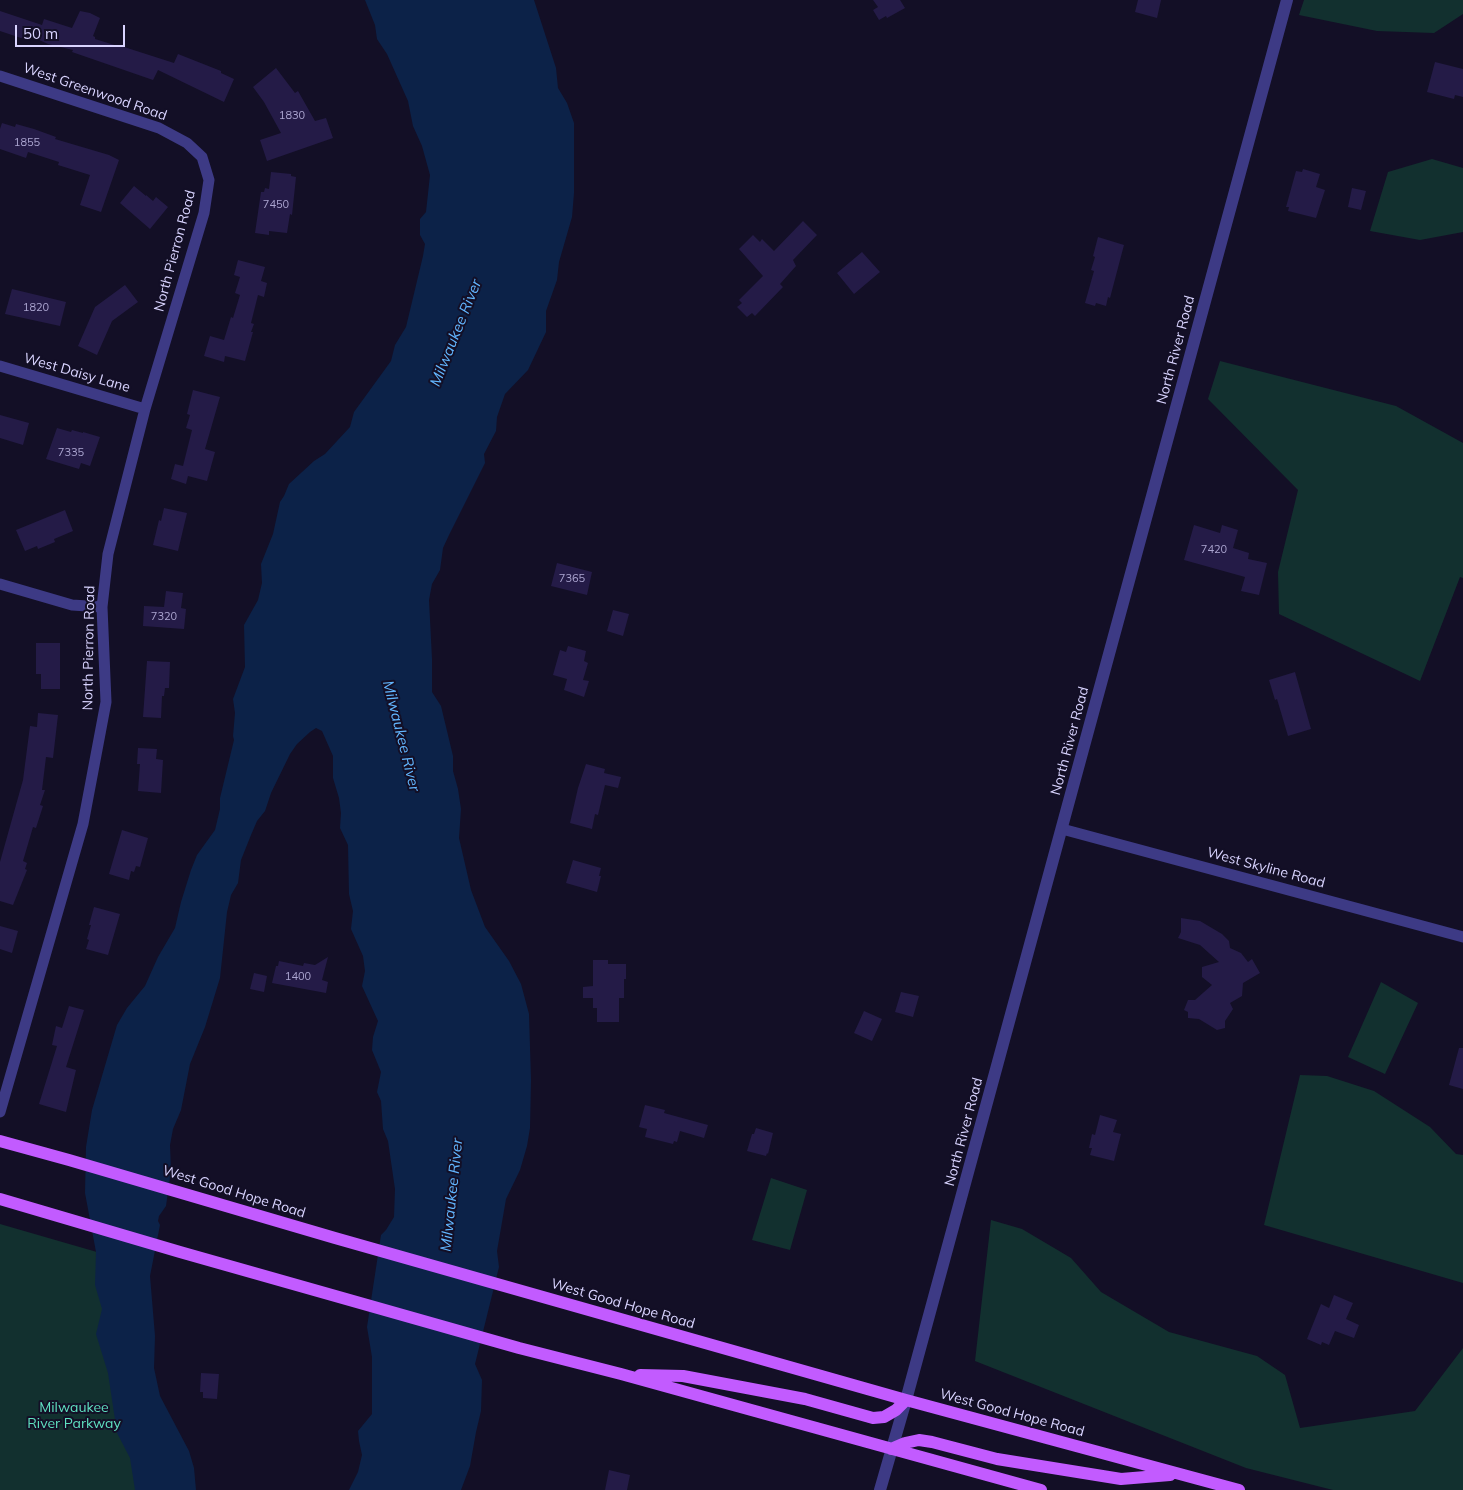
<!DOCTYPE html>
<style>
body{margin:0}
#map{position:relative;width:1463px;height:1490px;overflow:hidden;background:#130f26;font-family:Mulish,sans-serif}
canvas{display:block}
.scale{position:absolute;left:15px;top:25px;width:110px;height:22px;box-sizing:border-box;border:2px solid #d9d4ff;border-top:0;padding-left:6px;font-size:15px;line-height:18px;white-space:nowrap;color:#d9d4ff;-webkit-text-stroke:4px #130f26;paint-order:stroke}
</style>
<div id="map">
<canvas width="1463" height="1490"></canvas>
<div class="scale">50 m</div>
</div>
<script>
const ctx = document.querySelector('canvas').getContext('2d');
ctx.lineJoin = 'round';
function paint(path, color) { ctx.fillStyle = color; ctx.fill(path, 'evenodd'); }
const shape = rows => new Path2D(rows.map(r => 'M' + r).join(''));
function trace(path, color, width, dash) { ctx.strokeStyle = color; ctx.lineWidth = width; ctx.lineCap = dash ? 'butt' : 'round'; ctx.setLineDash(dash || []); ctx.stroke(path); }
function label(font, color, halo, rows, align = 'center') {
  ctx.font = font + ' Mulish,sans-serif'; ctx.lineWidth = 4; ctx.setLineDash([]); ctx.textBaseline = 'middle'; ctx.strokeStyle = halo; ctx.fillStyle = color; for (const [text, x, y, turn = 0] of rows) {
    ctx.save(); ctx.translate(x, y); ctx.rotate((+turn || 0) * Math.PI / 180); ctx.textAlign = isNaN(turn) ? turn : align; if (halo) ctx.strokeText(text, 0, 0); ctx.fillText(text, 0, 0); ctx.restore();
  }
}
paint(shape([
 [1304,0,1463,0,1463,14,1434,33,1377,31,1299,15],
 [1432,159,1463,168,1463,232,1420,240,1370,231,1388,172],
 [1220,361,1396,406,1463,443,1463,578,1460,577,1420,681,1279,614,1278,572,1298,490,1208,399],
 [1381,982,1418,1003,1385,1074,1348,1057],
 [1300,1075,1327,1076,1374,1091,1430,1127,1456,1154,1463,1155,1463,1283,1264,1225],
 [771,1178,807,1190,790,1250,752,1240],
 [991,1220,1022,1229,1071,1258,1101,1292,1169,1332,1257,1356,1285,1375,1300,1428,1415,1411,1463,1348,1463,1490,1333,1490,1246,1468,975,1361],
 [0,1224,128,1261,170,1490,0,1490]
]), '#12302f');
paint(shape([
 [365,0,534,0,556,68,558,88,567,103,574,123,574,193,572,217,559,262,557,280,546,311,546,332,528,370,505,394,497,417,496,431,484,454,485,463,449,535,443,548,440,570,432,584,429,600,432,659,432,692,441,706,453,756,453,771,458,789,461,809,459,838,471,890,485,927,509,961,521,984,529,1014,531,1080,530,1128,527,1146,520,1170,506,1199,501,1228,497,1251,499,1267,475,1364,482,1380,481,1411,476,1432,470,1466,461,1490,349,1490,358,1472,362,1455,359,1441,358,1431,372,1414,372,1357,367,1327,381,1235,386,1230,394,1217,395,1189,388,1141,383,1129,381,1101,377,1092,381,1072,372,1050,373,1037,378,1021,362,986,365,971,363,956,351,929,353,911,349,894,348,845,340,828,341,813,339,798,333,778,333,756,322,731,316,728,310,732,297,744,290,754,271,793,265,811,257,821,251,835,241,860,238,883,231,895,227,912,220,978,205,1027,190,1064,181,1110,173,1129,170,1145,171,1170,166,1206,159,1216,158,1221,160,1225,150,1276,155,1336,154,1368,160,1396,189,1451,194,1468,196,1490,135,1490,130,1458,117,1433,108,1373,96,1334,102,1309,95,1285,96,1252,85,1193,86,1147,92,1110,117,1025,127,1008,145,986,158,957,175,928,181,902,191,870,197,855,215,830,220,809,220,798,234,740,233,736,235,713,233,699,245,667,244,625,258,600,262,583,261,564,273,534,280,502,284,496,289,484,314,461,325,454,350,427,354,412,391,361,395,345,406,327,423,256,425,244,420,235,420,219,426,212,430,175,422,146,413,126,408,101,387,54,377,39,375,25]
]), '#0c2248');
paint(shape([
 [873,0,900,0,905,8,887,18,886,16,879,20,873,10,878,7],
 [1138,0,1161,0,1157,18,1135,12],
 [0,11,42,25,44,19,72,28,80,11,90,13,100,18,93,36,95,37,95,39,121,47,121,46,174,63,178,54,221,71,221,73,234,79,224,102,158,70,153,80,72,52,73,50,48,44,26,34,24,39,0,31],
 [1435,62,1463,69,1463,97,1455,95,1454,99,1427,92],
 [276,68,295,93,298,91,315,121,326,118,333,138,267,161,260,140,281,133,264,102,253,87],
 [2,123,15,127,16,124,34,129,56,137,55,139,109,155,119,160,101,212,80,205,90,175,58,165,59,162,28,152,26,158,0,149,0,129],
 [1303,169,1320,174,1316,187,1325,190,1316,218,1288,211,1289,207,1286,207,1296,171,1302,172],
 [271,172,291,174,291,176,296,177,292,215,290,214,287,233,269,231,269,235,255,233,261,192,264,192,265,188,269,189],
 [134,186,146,196,146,195,153,201,156,197,168,207,150,229,120,203],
 [1352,188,1366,191,1361,210,1348,207],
 [803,221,817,235,793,260,796,266,780,284,783,287,755,316,752,313,747,317,737,307,742,303,739,300,763,276,739,249,753,235,760,242,762,239,774,251],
 [1098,237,1124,245,1110,298,1108,297,1106,306,1096,303,1095,306,1085,303,1094,271,1091,270,1095,257,1093,256],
 [862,252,880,272,854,294,837,273],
 [238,260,265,267,261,281,267,283,264,297,258,295,251,323,254,324,251,332,253,332,245,361,225,356,224,362,204,356,210,336,224,340,231,317,233,318,240,295,235,293,240,277,234,275],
 [125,285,138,302,112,321,97,355,78,346,95,307],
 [12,289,66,302,60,326,5,314],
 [193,390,220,397,205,449,215,452,207,481,188,476,186,484,171,479,175,464,183,466,192,430,186,428,190,415,187,414],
 [0,415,29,423,23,445,0,438],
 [57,428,71,432,72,430,83,433,83,432,100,437,90,466,81,463,79,469,46,459],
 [164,508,187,513,178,551,153,545,159,520,161,521],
 [65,510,73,531,54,539,55,542,38,549,37,546,25,551,16,530],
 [1194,525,1220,533,1222,525,1238,530,1233,548,1249,553,1248,559,1267,563,1259,595,1241,591,1245,577,1184,560],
 [557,563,592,572,587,595,551,586],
 [166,591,183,593,181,608,186,609,184,629,143,626,144,606,164,607],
 [613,610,629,614,623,636,607,631],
 [36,643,60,643,60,689,41,689,41,674,36,674],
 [568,646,586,651,584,661,588,663,583,680,589,681,584,697,564,690,567,679,553,675,560,650,566,652],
 [147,661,170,662,169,688,165,688,164,696,162,696,161,718,143,717],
 [1295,672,1311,729,1288,736,1277,699,1275,700,1269,680],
 [38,713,58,715,53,758,46,757,42,790,45,790,40,805,43,806,36,828,33,827,23,861,27,863,25,869,27,870,13,905,0,901,0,862,23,780,30,726,37,727],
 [138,748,157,749,156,759,163,760,161,793,138,791,140,764,137,764],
 [586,764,605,769,604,773,621,777,618,788,605,785,598,815,595,814,592,829,570,823,578,788],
 [122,830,148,838,140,867,136,866,134,872,131,871,129,880,109,874],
 [573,860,601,868,599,876,601,876,597,892,566,883],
 [94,907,120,914,108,955,86,949,89,940,87,939,91,925,89,925],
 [1181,918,1200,921,1222,934,1229,941,1230,948,1241,953,1248,962,1252,959,1260,973,1243,983,1242,996,1230,1003,1233,1009,1225,1021,1225,1028,1217,1030,1199,1019,1188,1018,1188,1012,1184,1010,1188,1000,1195,1000,1212,985,1202,977,1202,967,1219,962,1200,945,1178,938,1181,932],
 [0,926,18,931,12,953,0,949],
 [328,957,322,980,328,982,326,993,272,983,276,966,278,966,279,961,303,966,304,963,315,965],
 [593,960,608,960,608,964,626,964,626,979,624,979,624,998,619,998,619,1022,597,1022,597,1008,593,1008,593,998,583,998,583,987,593,986],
 [254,973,267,976,264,992,250,989],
 [901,992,919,996,913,1017,895,1012],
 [69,1006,84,1010,66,1067,76,1070,66,1112,39,1104,57,1046,52,1045,56,1026,62,1028],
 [864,1011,882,1019,872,1041,854,1033],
 [1459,1048,1463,1048,1463,1089,1449,1085],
 [645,1105,665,1110,664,1113,708,1125,704,1138,680,1131,677,1142,674,1141,673,1144,645,1137,647,1129,639,1127],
 [1100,1115,1117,1120,1113,1132,1121,1134,1114,1161,1090,1155,1092,1148,1089,1148,1092,1134,1095,1135],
 [756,1128,773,1133,768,1154,767,1153,766,1156,747,1151,752,1134,754,1134],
 [1334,1295,1353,1303,1346,1319,1359,1325,1354,1338,1335,1331,1329,1345,1322,1342,1321,1345,1307,1339,1321,1304,1329,1308],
 [201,1373,219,1374,217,1399,203,1398,203,1392,200,1392],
 [609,1470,630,1475,627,1490,605,1490]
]), '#241b47');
trace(shape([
 [0,76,159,128,187,143,202,157,209,180,204,213,145,409,108,554,102,607,106,702,83,824,0,1112],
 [0,366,145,409],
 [0,584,72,605,102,607],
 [1062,829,1463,937]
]), '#3d3a85', 11);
trace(shape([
 [880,1490,906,1400,1287,0]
]), '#3d3a85', 12);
trace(shape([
 [0,1141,69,1160,335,1238,906,1400,1239,1490],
 [0,1199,180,1252,519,1348,621,1374,1041,1490],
 [640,1375,683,1376,805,1399,873,1418,884,1417,896,1410,906,1400],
 [891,1449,905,1443,919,1440,932,1442,997,1459,1121,1479,1170,1475]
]), '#c25bff', 12);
label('11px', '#aca6d1', null, [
 ["1830",292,116],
 ["1855",27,143],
 ["7450",276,205],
 ["1820",36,308],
 ["7335",71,453],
 ["7420",1214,550],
 ["7365",572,579],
 ["7320",164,617],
 ["1400",298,977]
]);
label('14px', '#d9d4ff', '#130f26', [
 ["West Greenwood Road",95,92,19],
 ["North Pierron Road",175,251,-75],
 ["North River Road",1176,350,-75],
 ["West Daisy Lane",77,373,16],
 ["North Pierron Road",89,648,-89],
 ["North River Road",1070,741,-75],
 ["West Skyline Road",1266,868,15],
 ["North River Road",964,1132,-75],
 ["West Good Hope Road",234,1192,17],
 ["West Good Hope Road",623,1304,16],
 ["West Good Hope Road",1012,1413,15]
]);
label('14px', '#5fe0c0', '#130f26', [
 ["Milwaukee",74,1408],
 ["River Parkway",74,1424]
]);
label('italic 15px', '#62b6ff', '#130f26', [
 ["Milwaukee River",456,333,-68],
 ["Milwaukee River",401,736,76],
 ["Milwaukee River",452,1195,-84]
]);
</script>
